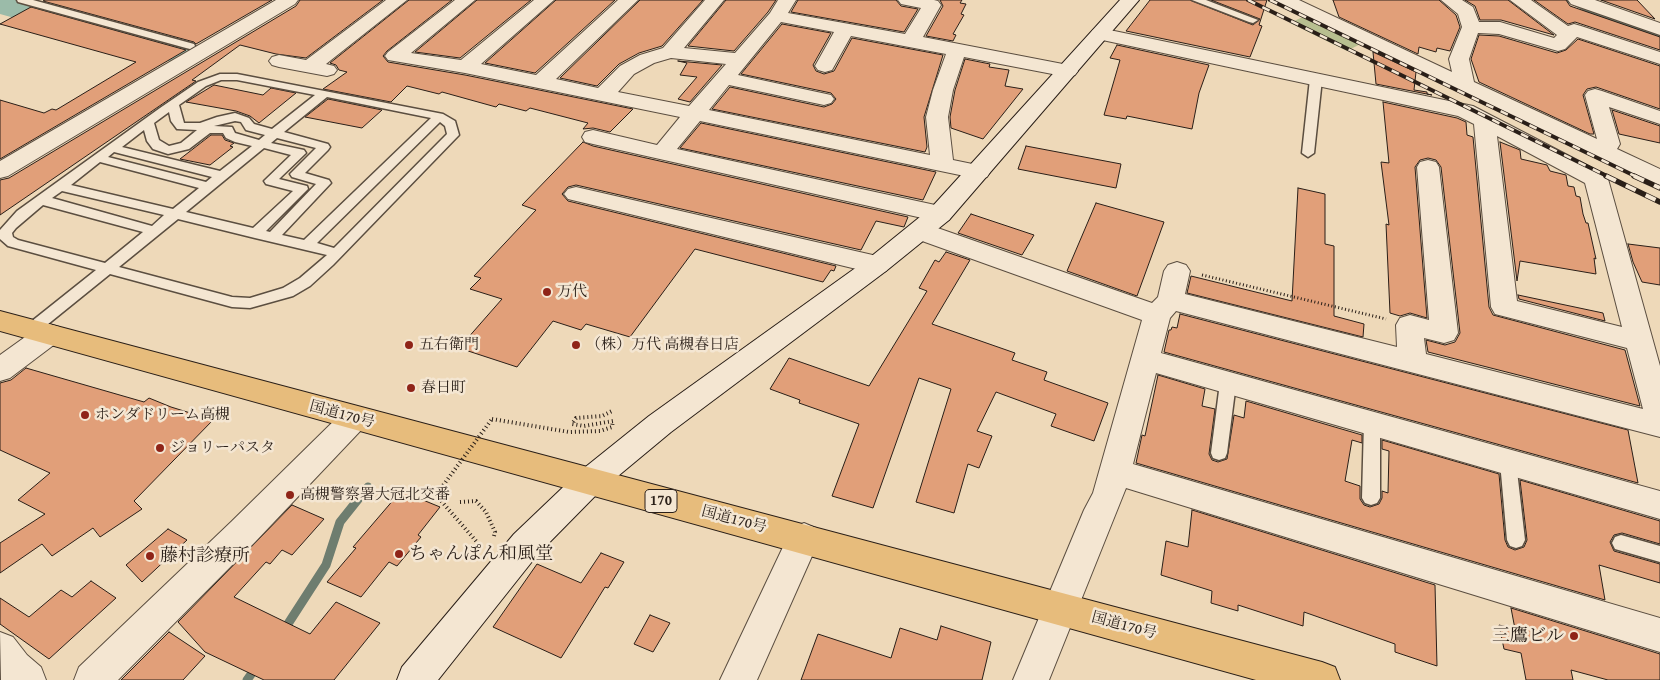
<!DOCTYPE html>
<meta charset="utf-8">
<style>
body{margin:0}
canvas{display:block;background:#eed9b9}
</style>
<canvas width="1660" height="680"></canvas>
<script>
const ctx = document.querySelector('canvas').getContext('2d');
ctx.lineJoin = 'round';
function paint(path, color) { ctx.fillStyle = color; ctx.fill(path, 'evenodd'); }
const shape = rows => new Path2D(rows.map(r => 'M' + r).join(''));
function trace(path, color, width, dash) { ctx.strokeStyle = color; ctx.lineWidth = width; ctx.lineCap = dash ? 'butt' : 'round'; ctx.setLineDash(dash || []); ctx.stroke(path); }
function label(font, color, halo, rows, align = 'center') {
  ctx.font = font + ' "Gentium Book Plus","Noto Serif JP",serif'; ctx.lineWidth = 5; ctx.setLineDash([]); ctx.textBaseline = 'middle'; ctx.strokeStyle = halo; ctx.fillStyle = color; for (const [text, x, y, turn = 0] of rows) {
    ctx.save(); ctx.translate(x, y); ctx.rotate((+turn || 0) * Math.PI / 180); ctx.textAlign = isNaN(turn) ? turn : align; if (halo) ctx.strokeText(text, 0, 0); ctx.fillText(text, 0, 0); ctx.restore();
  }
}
paint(shape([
 [1311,13,1368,40,1347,51,1290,23]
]), '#b8bf90');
trace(shape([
 [1569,0,1602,17,1660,34]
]), '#6e7d6f', 5.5);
trace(shape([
 [284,630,326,565,340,522,368,487],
 [247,680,257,666]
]), '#6e7d6f', 9);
paint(shape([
 [0,0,21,0,197,48,202,55,197,62,185,65,173,62,0,14,0,0]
]), '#9bbba9');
const building = shape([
 [45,0,272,0,196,44,194,42,43,1,45,0],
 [300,0,383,0,306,58,276,54,240,45,192,80,196,81,0,215,0,180,9,178,296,6,300,0],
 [409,0,452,0,387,51,383,56,388,62,465,75,633,109,610,132,593,128,583,129,588,123,530,108,526,111,499,104,496,107,442,92,439,94,407,86,391,102,323,89,347,72,339,70,336,65,330,63,409,0],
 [477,0,531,0,460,58,415,52,477,0],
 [556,0,615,0,535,73,485,63,556,0],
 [640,0,703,0,662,46,639,53,619,64,597,86,560,78,640,0],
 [726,0,776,0,768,12,734,51,688,46,726,0],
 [798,0,896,0,901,6,918,9,904,32,791,12,798,0],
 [940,0,962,0,960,3,966,4,961,14,964,15,953,34,956,35,953,41,926,36,943,6,940,0],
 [1150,0,1190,0,1253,25,1260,19,1211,0,1267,0,1259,25,1262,26,1250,57,1126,31,1150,0],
 [1333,0,1439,0,1456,15,1460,27,1450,51,1437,48,1436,52,1419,47,1418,54,1339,17,1333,0],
 [1465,0,1508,0,1554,35,1501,20,1480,20,1475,6,1465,0],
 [1534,0,1566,0,1570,6,1660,37,1660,50,1575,22,1568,24,1534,0],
 [1601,0,1637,0,1655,19,1601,0],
 [31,7,186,50,0,159,0,100,44,113,52,109,56,110,136,62,0,24,31,7],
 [782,24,831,33,813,65,816,71,824,74,834,71,852,38,943,55,924,117,927,147,925,152,712,109,730,87,824,107,832,104,836,99,831,93,741,74,782,24],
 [1479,35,1499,36,1557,53,1566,50,1578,39,1660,66,1660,109,1596,87,1587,89,1583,95,1594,134,1590,134,1479,82,1471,59,1479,35],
 [1117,45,1209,65,1199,93,1192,129,1127,116,1126,119,1104,115,1120,60,1110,58,1117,45],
 [1373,52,1416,72,1414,90,1427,92,1427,94,1432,95,1376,84,1373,52],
 [965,59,990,64,989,67,1009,70,1005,86,1023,89,983,139,951,128,950,117,955,90,965,59],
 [678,61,722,65,690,102,678,99,697,77,680,75,687,63,678,61],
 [214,85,263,95,271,88,296,93,259,123,250,116,236,111,186,102,214,85],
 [328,99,382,110,362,128,305,117,328,99],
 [1383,102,1457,118,1466,122,1467,135,1473,137,1489,307,1493,315,1625,350,1640,406,1428,352,1426,340,1445,345,1455,342,1460,333,1441,167,1436,160,1428,158,1420,160,1415,167,1427,318,1410,313,1400,316,1390,313,1386,224,1389,225,1381,162,1389,163,1383,102],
 [1612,110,1660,126,1660,143,1619,134,1612,110],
 [701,123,936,172,923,200,680,148,701,123],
 [211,135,222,135,225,140,234,143,230,146,233,147,210,165,180,159,211,135],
 [583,142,593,146,908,217,904,227,876,221,861,250,576,185,568,187,562,194,568,201,836,266,834,271,831,270,823,282,695,249,630,337,586,324,581,330,553,321,517,367,459,348,502,299,470,289,481,278,474,276,536,210,522,205,583,142],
 [1500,142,1520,150,1521,159,1547,165,1550,171,1566,175,1568,186,1574,187,1576,196,1580,197,1583,214,1586,223,1588,223,1596,259,1594,258,1596,274,1520,261,1517,281,1500,142],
 [1026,146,1121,164,1116,188,1018,169,1026,146],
 [1298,188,1325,194,1325,244,1334,246,1334,316,1364,324,1363,337,1187,293,1191,276,1292,301,1298,188],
 [1096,203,1164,222,1137,296,1067,271,1096,203],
 [971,214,1034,235,1022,255,958,233,971,214],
 [1628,244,1660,248,1660,285,1642,282,1633,262,1628,244],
 [946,252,970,260,932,324,1015,353,1012,360,1047,372,1044,380,1108,403,1094,441,1051,426,1056,414,996,392,977,431,992,436,979,468,968,464,954,513,916,502,951,389,919,378,873,508,832,496,859,424,799,403,800,400,770,389,789,358,869,386,927,291,919,288,935,260,939,262,946,252],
 [1518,295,1603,313,1605,321,1519,299,1518,295],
 [1180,314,1628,430,1638,483,1164,352,1169,330,1171,330,1172,327,1177,328,1180,314],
 [26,368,144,402,149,398,171,407,213,420,134,501,142,509,100,537,93,528,52,556,42,544,0,573,0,543,45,514,18,500,50,473,0,450,0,383,11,380,26,368],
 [1158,375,1205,389,1202,406,1215,409,1209,454,1212,460,1218,462,1227,459,1234,415,1244,418,1246,401,1362,435,1362,443,1352,440,1345,481,1360,486,1360,499,1364,505,1370,507,1379,504,1382,498,1382,491,1388,493,1389,451,1382,449,1382,440,1499,474,1505,540,1508,547,1515,550,1524,547,1527,540,1520,480,1660,521,1660,544,1622,533,1614,535,1610,542,1614,551,1660,564,1660,583,1599,565,1605,600,1136,463,1142,435,1145,436,1158,375],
 [401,491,440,507,418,535,421,537,397,566,389,562,361,597,327,582,356,548,353,547,401,491],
 [292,505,324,519,292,555,282,550,270,564,266,562,234,597,310,634,336,602,380,623,334,680,264,680,205,652,178,622,292,505],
 [1192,510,1435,585,1437,666,1395,652,1395,644,1304,612,1303,626,1238,605,1238,611,1211,603,1212,591,1161,575,1166,541,1188,547,1192,510],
 [168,529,187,540,142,582,126,565,168,529],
 [601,553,624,562,608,588,605,587,561,658,493,627,537,564,581,583,601,553],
 [91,581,116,598,49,659,0,624,0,598,29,617,61,590,72,597,91,581],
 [1511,608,1660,654,1660,680,1608,680,1571,670,1573,680,1526,680,1521,653,1504,649,1499,625,1515,629,1511,608],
 [650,615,670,623,653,652,634,644,650,615],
 [941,626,991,642,982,680,801,680,818,634,891,658,900,628,937,640,941,626],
 [169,632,205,656,183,680,121,680,169,632]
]);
paint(building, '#e19f79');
trace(building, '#2a1f18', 1);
const lane = shape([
 [17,0,33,0,194,44,195,46,190,49,186,48,18,2,17,0],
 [1192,0,1206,0,1258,20,1253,23,1249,22,1192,0],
 [220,74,237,74,443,114,455,121,459,135,333,265,310,286,293,296,250,308,232,307,110,274,37,333,32,334,27,333,25,329,27,325,96,270,8,246,0,239,0,230,17,211,160,108,198,82,220,74],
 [221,80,237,80,315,95,272,129,254,124,249,118,235,113,217,117,200,123,184,123,179,105,206,86,221,80],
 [327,97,431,118,304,240,282,235,331,183,329,180,305,173,328,150,330,147,328,144,284,132,327,97],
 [169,112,171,121,177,129,197,130,181,143,169,146,159,140,154,123,169,112],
 [235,121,241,122,246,130,265,135,259,140,235,133,232,127,214,126,235,121],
 [440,122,445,126,447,134,334,248,317,243,440,122],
 [144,130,147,141,153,149,168,154,189,149,210,133,223,133,226,138,235,142,252,146,220,171,122,147,144,130],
 [277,138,316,148,290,174,292,177,316,184,270,232,266,231,308,189,307,186,279,179,306,153,304,150,271,143,277,138],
 [264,148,291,155,264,181,266,184,293,191,253,228,186,212,264,148],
 [114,152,212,177,206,182,108,157,114,152],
 [100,162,199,188,173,209,71,185,100,162],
 [62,191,164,215,152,226,52,198,62,191],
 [43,205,143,232,105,263,18,240,13,237,12,233,16,228,43,205],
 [178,219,255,238,327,255,300,278,283,288,250,298,232,297,119,267,178,219],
 [1316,76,1322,79,1314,153,1308,157,1302,153,1310,79,1316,76],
 [1228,377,1234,379,1236,383,1227,453,1225,458,1219,460,1213,458,1211,453,1220,383,1222,379,1228,377],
 [1372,416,1378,418,1380,423,1380,498,1377,503,1371,505,1365,503,1362,498,1364,423,1366,418,1372,416],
 [1508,455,1514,457,1516,462,1525,540,1522,546,1516,548,1510,546,1507,540,1500,462,1502,457,1508,455],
 [1621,535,1660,546,1660,562,1615,549,1612,543,1615,537,1621,535]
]);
const street = shape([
 [276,0,298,0,295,4,8,176,0,178,0,161,276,0],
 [386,0,407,0,326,64,334,66,337,70,334,74,327,76,279,67,272,65,269,61,272,57,279,55,306,60,386,0],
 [455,0,475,0,411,53,461,60,534,0,554,0,481,64,536,75,618,0,638,0,556,79,598,88,620,66,640,55,663,48,705,0,724,0,684,48,735,53,770,13,778,0,796,0,788,13,905,34,921,8,901,4,898,0,934,0,938,1,941,5,923,37,1068,65,1075,67,1078,71,1075,75,1068,77,964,57,953,90,948,117,953,160,987,167,990,172,987,177,979,179,700,121,677,149,949,208,952,214,949,220,940,222,593,144,585,142,582,137,585,132,593,130,657,145,680,117,465,73,388,60,385,56,388,52,455,0],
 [781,22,834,32,815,66,818,70,825,72,832,70,851,36,946,54,933,90,926,117,930,155,709,110,729,85,824,105,831,103,834,99,831,95,738,75,781,22],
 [671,58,726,64,689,106,618,92,634,74,654,63,671,58],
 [1275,0,1299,0,1452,72,1449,59,1462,27,1458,14,1441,0,1462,0,1473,7,1479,22,1500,22,1554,38,1557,35,1510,0,1531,0,1568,26,1574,24,1581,26,1660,52,1660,64,1577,37,1565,49,1558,51,1499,34,1478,33,1469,59,1474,82,1597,139,1585,95,1588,91,1595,89,1602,91,1660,111,1660,124,1609,107,1620,144,1617,149,1660,169,1660,185,1652,183,1278,4,1275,0],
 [1568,0,1595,0,1660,23,1660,35,1571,4,1568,0],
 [1100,28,1473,106,1604,174,1608,179,1660,366,1660,437,1176,311,1170,318,1161,353,1660,491,1660,519,1156,373,1133,464,1660,618,1660,652,1126,488,1049,680,1013,680,1084,510,1093,493,1142,320,911,237,908,231,911,225,920,223,929,225,1152,303,1158,297,1164,271,1168,265,1177,262,1186,265,1190,271,1185,294,1397,347,1396,325,1400,318,1410,315,1429,320,1417,167,1420,162,1428,160,1436,162,1439,167,1458,333,1454,340,1444,343,1424,338,1426,354,1643,409,1627,348,1495,314,1491,307,1474,124,1458,116,1093,38,1090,34,1093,30,1100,28],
 [1497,136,1585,183,1622,327,1517,301,1497,136],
 [576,187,877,256,886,259,890,265,886,271,877,274,568,199,564,194,568,189,576,187],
 [49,324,59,327,63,334,59,341,10,378,0,381,0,355,39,327,49,324],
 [355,406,365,410,370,418,365,426,255,542,118,680,74,680,79,667,231,522,345,410,355,406],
 [804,523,816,528,820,538,757,680,720,680,792,528,804,523],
 [0,632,13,637,27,655,41,667,46,680,1,680,0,632]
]);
const secondary = shape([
 [1120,0,1139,0,949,220,886,271,671,432,600,491,538,554,438,680,397,680,402,667,514,534,578,473,649,416,868,259,931,208,1120,0]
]);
const highway = shape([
 [0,311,1322,662,1335,667,1340,680,1256,680,0,331,0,311]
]);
trace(lane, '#5b4e40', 3);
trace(street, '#5b4e40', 2);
trace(secondary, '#2a1f18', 2);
trace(highway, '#2a1f18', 2);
trace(shape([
 [1202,275,1386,319]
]), '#2a1f18', 3, [1, 2.5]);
trace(shape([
 [492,419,569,432,600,431,612,427,613,421,584,426,572,424,576,418,602,416,612,411],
 [436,495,483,549],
 [460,502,476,501,486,512,495,532,494,536]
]), '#2a1f18', 4, [1, 3]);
paint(lane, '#f4e6d2');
paint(street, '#f4e6d2');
paint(secondary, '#f4e6d2');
paint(highway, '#e7bc7c');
const railFar1 = shape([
 [1248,0,1609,177],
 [1270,0,1637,177]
]);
const rail = shape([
 [1606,176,1660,202],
 [1634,176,1660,188]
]);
trace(railFar1, '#2a1f18', 4);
trace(rail, '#2a1f18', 5.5);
trace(railFar1, '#f4e6d2', 2.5, [8]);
trace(rail, '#f4e6d2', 4, [11]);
trace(shape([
 [436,495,492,419]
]), '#2a1f18', 4, [1, 3]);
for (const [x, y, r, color] of [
 [547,292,5,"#8f2418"],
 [409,345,5,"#8f2418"],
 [576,345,5,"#8f2418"],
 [411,388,5,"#8f2418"],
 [85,415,5,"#8f2418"],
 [160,448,5,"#8f2418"],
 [290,495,5,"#8f2418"],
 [399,554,5,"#8f2418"],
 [150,556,5,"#8f2418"],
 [1574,636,5,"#8f2418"]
]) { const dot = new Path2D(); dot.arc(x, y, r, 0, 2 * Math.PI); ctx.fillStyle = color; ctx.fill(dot); trace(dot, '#f4e6d2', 2); }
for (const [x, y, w] of [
 [661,501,32]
]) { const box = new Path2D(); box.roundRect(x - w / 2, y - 11.5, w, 23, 4); ctx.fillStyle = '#f4e6d2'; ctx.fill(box); trace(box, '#2a1f18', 1); }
label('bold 14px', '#2a1f18', null, [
 ["170",661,501]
]);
label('15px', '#2a1f18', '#f4e6d2', [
 ["万代",557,292],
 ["五右衛門",419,345],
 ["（株）万代 高槻春日店",586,345],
 ["春日町",421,388],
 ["ホンダドリーム高槻",95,415],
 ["ジョリーパスタ",170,448],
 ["高槻警察署大冠北交番",300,495]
], 'left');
label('15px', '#2a1f18', '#f4e6d2', [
 ["国道170号",342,415,15],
 ["国道170号",734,520,15],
 ["国道170号",1124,626,15]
]);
label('18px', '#2a1f18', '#f4e6d2', [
 ["ちゃんぽん和風堂",409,554],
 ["藤村診療所",160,556],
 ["三鷹ビル",1564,636,"right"]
], 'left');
</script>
